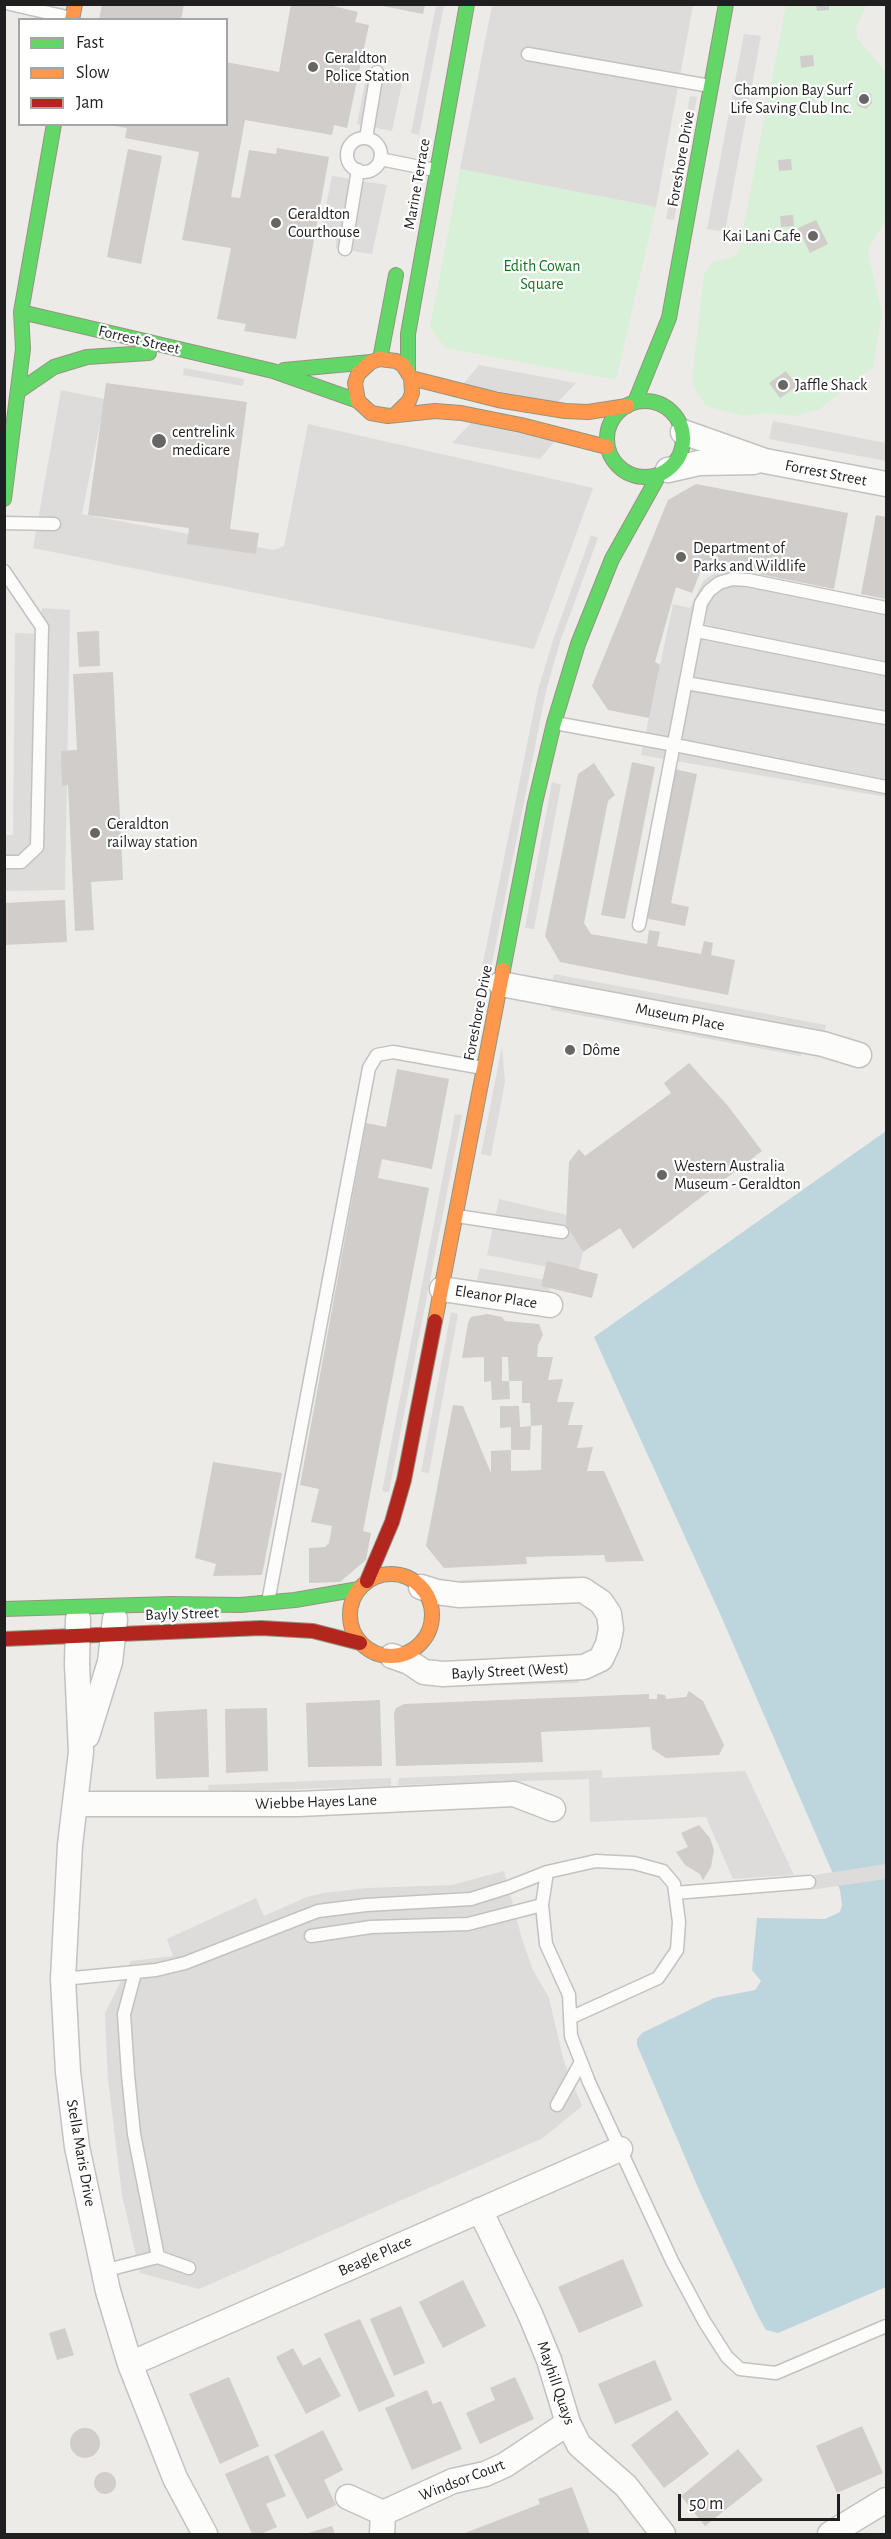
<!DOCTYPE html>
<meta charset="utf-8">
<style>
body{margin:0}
#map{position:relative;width:891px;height:2539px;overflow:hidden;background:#edebe7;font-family:"Alegreya Sans",sans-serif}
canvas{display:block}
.frame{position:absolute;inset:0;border:6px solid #1f1f1f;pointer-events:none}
.legend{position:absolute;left:18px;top:18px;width:210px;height:108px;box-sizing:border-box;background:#fff;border:2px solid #a5a5a5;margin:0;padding:8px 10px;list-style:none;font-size:18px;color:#1f1f1f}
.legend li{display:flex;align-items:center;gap:12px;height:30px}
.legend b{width:30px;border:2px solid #a5a5a5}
.scale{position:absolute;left:678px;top:2494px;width:162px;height:27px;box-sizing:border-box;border:3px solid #1f1f1f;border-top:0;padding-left:8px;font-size:18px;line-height:21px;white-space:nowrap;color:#1f1f1f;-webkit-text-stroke:4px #fff;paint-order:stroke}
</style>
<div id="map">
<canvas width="891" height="2539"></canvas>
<div class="frame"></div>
<ul class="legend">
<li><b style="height:8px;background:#63d668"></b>Fast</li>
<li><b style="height:8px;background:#ff974d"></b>Slow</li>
<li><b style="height:8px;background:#b3261e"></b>Jam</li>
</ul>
<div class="scale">50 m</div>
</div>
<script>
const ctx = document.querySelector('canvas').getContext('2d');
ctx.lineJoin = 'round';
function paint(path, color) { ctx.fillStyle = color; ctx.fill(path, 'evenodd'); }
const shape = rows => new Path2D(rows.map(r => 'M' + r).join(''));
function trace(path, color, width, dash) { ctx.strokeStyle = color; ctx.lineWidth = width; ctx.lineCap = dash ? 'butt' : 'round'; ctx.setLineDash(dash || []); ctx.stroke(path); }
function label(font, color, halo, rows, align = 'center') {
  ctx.font = font + ' "Alegreya Sans",sans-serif'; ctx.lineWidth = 4.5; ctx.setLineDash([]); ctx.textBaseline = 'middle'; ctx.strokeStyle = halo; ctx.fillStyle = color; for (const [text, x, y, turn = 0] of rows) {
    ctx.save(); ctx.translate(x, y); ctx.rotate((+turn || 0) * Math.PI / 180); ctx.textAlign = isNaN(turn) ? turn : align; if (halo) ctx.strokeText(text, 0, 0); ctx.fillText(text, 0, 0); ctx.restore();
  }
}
paint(shape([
 [786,5,867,5,856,27,857,38,886,72,886,220,870,245,868,254,882,313,873,367,820,409,795,416,767,413,743,416,707,406,697,394,692,379,704,274,713,262,738,255],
 [460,169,656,207,616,380,445,348,430,327]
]), '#d8f0d8');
paint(shape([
 [436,5,444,5,419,135,411,133],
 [492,5,693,5,656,207,460,169],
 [744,34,761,36,725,232,707,229],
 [368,67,404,74,392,131,357,124],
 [690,96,697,97,674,220,666,219],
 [332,176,387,185,372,254,336,248,336,240,320,236],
 [479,365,576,383,558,402,462,385],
 [184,368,244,379,243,386,183,375],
 [61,390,105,399,82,514,274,550,284,546,308,424,593,488,534,649,33,548],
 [773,421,886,443,886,461,769,439],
 [471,423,555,441,540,459,452,443],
 [591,535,598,538,560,642,546,691,484,1004,475,1002,538,690,553,640],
 [720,569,886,600,886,797,641,755,673,604,690,608,703,581],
 [42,608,70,610,65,890,5,891,5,835,13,835,15,633,42,634],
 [552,782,561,785,534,929,525,928],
 [554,974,826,1025,825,1032,552,983],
 [551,1002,802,1050,801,1056,551,1010],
 [502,1046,505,1082,491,1156,481,1154],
 [455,1114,462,1115,389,1492,382,1491],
 [499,1199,567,1215,583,1252,578,1273,487,1255],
 [480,1268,551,1281,548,1299,476,1285],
 [451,1312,458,1314,429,1473,421,1472],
 [575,1576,576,1584,460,1588,461,1580],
 [579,1675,579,1683,443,1687,442,1680],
 [602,1770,602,1778,745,1771,794,1875,733,1879,706,1817,590,1822,589,1779,398,1785,399,1778],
 [391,1778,391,1786,209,1792,208,1785],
 [504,1871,522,1939,533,1970,549,1998,564,2062,582,2106,543,2138,199,2289,140,2273,122,2195,108,2079,106,2040,105,2013,131,1961,173,1956,167,1939,256,1898,264,1916,307,1897,323,1893,367,1888,452,1885]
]), '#dddcdb');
paint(shape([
 [886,1131,886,2287,778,2333,766,2330,758,2316,699,2190,637,2045,637,2039,642,2033,714,1998,755,1990,761,1981,752,1970,757,1918,825,1919,840,1912,842,1905,840,1890,721,1616,594,1337]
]), '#bdd5dd');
paint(shape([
 [886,1864,886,1879,810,1890,808,1876]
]), '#dddcda');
paint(shape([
 [102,4,184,4,181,20,99,20],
 [291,4,325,4,358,12,355,22,369,25,347,128,334,125,332,135,245,120,231,197,240,198,249,150,276,154,277,148,329,157,296,339,244,331,246,324,217,319,231,248,182,240,199,152,125,138,127,128,114,126,226,124,226,62,279,72],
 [816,4,829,4,829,10,817,11],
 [378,5,425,5,423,14],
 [813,55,814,66,801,68,800,56],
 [863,91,871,94,872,103,866,109,858,106,856,96],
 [800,103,801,115,788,116,787,105],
 [128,149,162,156,141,264,107,257],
 [791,159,792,170,779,171,778,160],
 [793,215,794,226,781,227,780,216],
 [816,220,828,244,810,253,798,228],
 [786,371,797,386,780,398,769,383],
 [106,383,247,402,230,529,259,533,256,554,187,544,189,528,88,515],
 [696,484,848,513,834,589,759,574,760,570,705,560,692,593,676,587,655,662,660,665,649,718,608,710,592,686,668,500],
 [876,515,886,517,886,599,861,594],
 [99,631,100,666,79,667,77,632],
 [113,672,123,880,91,882,94,930,75,931,68,785,62,786,61,751,77,750,73,674],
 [632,762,655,767,625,919,601,915],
 [594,763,615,795,608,801,584,923,591,934,647,944,649,930,660,932,657,946,701,954,704,941,713,943,711,955,735,960,728,995,560,962,545,936,578,774],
 [674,769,697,774,671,903,689,907,685,926,644,918],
 [65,900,67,942,4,945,4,903],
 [689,1063,728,1106,762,1151,633,1249,620,1228,583,1252,566,1224,569,1162,579,1149,585,1156,671,1093,664,1083],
 [397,1069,449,1079,432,1169,382,1159,378,1178,429,1188,363,1531,371,1533,366,1560,340,1582,309,1583,309,1548,325,1547,329,1543,332,1526,311,1522,319,1489,300,1485,366,1123,386,1127],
 [547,1261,598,1274,592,1298,541,1286],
 [487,1314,502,1317,505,1321,539,1324,543,1335,538,1345,537,1357,553,1357,548,1380,563,1379,557,1402,574,1402,568,1425,583,1425,577,1448,593,1447,587,1471,604,1471,644,1561,606,1562,604,1555,526,1557,527,1564,444,1568,426,1546,453,1405,463,1406,491,1473,491,1451,511,1450,511,1427,500,1428,500,1406,519,1406,520,1427,531,1426,530,1450,511,1450,511,1471,541,1470,542,1425,531,1426,530,1403,522,1403,522,1381,509,1381,508,1357,502,1357,502,1381,509,1381,510,1399,492,1400,491,1381,484,1382,484,1357,462,1358,468,1323,471,1317],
 [213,1462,282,1473,262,1575,213,1576,216,1564,195,1558],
 [689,1691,703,1701,724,1745,719,1755,666,1758,652,1749,650,1727,541,1732,543,1762,396,1766,394,1713,396,1708,404,1704,649,1694,649,1699,657,1699,657,1694,665,1695,666,1699,686,1697],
 [380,1700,382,1766,308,1767,306,1703],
 [267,1708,268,1771,226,1773,225,1709],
 [207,1709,209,1777,156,1779,154,1712],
 [699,1825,710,1838,714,1850,711,1867,703,1880,700,1874,685,1865,676,1852,688,1847,681,1833],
 [623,2259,643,2306,579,2333,558,2287],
 [463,2280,486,2326,443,2348,419,2302],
 [401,2306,425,2363,394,2376,370,2319],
 [360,2319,395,2396,359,2412,324,2334],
 [65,2328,74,2355,57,2360,49,2333],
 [293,2348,303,2366,320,2357,341,2396,306,2414,276,2357],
 [655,2360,672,2400,615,2424,598,2384],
 [229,2377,259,2446,220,2464,189,2394],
 [515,2377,534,2419,480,2444,466,2413,495,2400,490,2388],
 [427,2390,433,2404,441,2401,462,2449,412,2470,385,2408],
 [677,2410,709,2454,664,2488,631,2445],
 [862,2426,883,2473,837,2493,816,2446],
 '70 2443a15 15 0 1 1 30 0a15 15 0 1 1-30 0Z',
 [323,2430,343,2470,324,2480,336,2505,307,2519,274,2455],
 [738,2449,763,2480,705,2526,681,2496],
 [268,2455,286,2496,266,2504,277,2527,261,2534,252,2534,225,2474],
 '94 2483a11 11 0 1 1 22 0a11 11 0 1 1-22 0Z',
 [572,2487,590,2534,466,2534,465,2533,540,2504,538,2499],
 [332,2526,335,2534,305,2534]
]), '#d0cdca');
const lane = shape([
 [10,4,71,18],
 [528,54,710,86],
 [366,138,377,72],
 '347 155a17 17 0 1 1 34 0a17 17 0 1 1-34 0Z',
 [380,159,435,170],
 [345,249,358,170],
 [4,523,54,524],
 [4,571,42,627,37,847,21,862,4,862],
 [697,631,886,669],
 [686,683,886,718],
 [555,723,675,745,886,787],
 [639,925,701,603,709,591,719,583,732,579,748,580,886,608],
 [457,1216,562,1232],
 [268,1602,369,1068,377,1055,393,1052,483,1068],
 [547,1872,542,1905,546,1944,569,1995,571,2036,589,2082,672,2261,704,2321,727,2357,740,2369,776,2373,886,2326],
 [675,1893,809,1882],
 [311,1936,371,1927,468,1924,542,1905],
 [135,1973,124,2014,128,2075,134,2134,158,2257],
 [63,1979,156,1970,185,1963,318,1911,366,1905,471,1899,509,1887,547,1872,596,1861,634,1863,663,1871,674,1884,679,1922,677,1950,658,1978,572,2017],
 [557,2105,581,2062],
 [103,2271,158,2257,189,2268]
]);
const street = shape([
 [683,432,765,461,886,484],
 [668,470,699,463,754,462],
 [501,984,823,1044,859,1055],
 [442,1289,550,1305],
 [78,1619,77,1664,81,1752,70,1845,63,1979,68,2072,77,2147,108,2291,130,2364,175,2478,205,2534],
 [392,1656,409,1662,424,1672,443,1674,584,1667,601,1659,608,1644,611,1629,609,1614,601,1602,583,1590,460,1595,437,1592,421,1587],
 [87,1736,110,1662,115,1619],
 [75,1804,299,1804,514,1794,553,1809],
 [480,2210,530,2314,549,2360,568,2423,579,2445,626,2486,663,2534],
 [130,2364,620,2149],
 [348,2497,383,2513],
 [383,2513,453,2481,485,2474,505,2465,568,2423],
 [382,2534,383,2513],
 [830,2534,886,2500]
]);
const fast = shape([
 [21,312,273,371,358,401],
 [380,359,396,275],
 [284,370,371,362],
 [408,371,408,334,467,4],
 [19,391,54,367,87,357,149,353],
 '607 439a38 38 0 1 1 76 0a38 38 0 1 1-76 0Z',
 [635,402,669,318,726,4],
 [4,499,23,349,21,312,54,124],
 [503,970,535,803,554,723,578,644,612,559,659,475],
 [4,1609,170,1604,240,1605,295,1600,359,1589]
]);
const slow = shape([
 [72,20,75,4],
 [411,378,498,400,565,411,588,412,627,406],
 [397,413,409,401,412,393,411,378,403,365,396,361,380,359,371,362,358,374,355,383,358,401,371,413,388,416,435,411,461,413,521,425,607,447],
 [435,1321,503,970],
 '350 1615a41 41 0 1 1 82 0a41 41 0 1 1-82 0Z'
]);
const jam = shape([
 [367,1581,392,1522,404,1480,435,1321],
 [4,1639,261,1628,313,1631,360,1643]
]);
trace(lane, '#c3c2c0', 15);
trace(street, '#c3c2c0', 27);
trace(fast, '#939581', 16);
trace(slow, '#939581', 16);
trace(jam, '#939581', 16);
trace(lane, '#fcfcfb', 12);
trace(street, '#fcfcfb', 24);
trace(fast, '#63d668', 14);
trace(slow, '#ff974d', 14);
trace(jam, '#b3261e', 14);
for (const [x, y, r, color] of [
 [313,67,6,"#676665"],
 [864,99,6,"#676665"],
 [276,223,6,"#676665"],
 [813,236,6,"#676665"],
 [783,385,6,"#676665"],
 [159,441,8,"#676665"],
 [681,557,6,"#676665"],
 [95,833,6,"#676665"],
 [570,1050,6,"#676665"],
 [662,1175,6,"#676665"]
]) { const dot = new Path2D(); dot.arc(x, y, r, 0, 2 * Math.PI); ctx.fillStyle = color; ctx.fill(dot); trace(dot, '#fff', 2); }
label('16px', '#1f1f1f', '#fff', [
 ["Geraldton",325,58],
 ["Police Station",325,76],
 ["Champion Bay Surf",852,90,"right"],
 ["Life Saving Club Inc.",852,108,"right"],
 ["Geraldton",288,214],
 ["Courthouse",288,232],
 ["Kai Lani Cafe",801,236,"right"],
 ["Jaffle Shack",795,385],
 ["centrelink",172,432],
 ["medicare",172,450],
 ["Department of",693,548],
 ["Parks and Wildlife",693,566],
 ["Geraldton",107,824],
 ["railway station",107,842],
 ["Dôme",582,1050],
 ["Western Australia",674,1166],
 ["Museum - Geraldton",674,1184]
], 'left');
label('16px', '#1f1f1f', '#fff', [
 ["Foreshore Drive",681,159,-80],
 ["Marine Terrace",417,184,-80],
 ["Forrest Street",139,340,13],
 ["Forrest Street",826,473,11],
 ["Foreshore Drive",478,1013,-79],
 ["Museum Place",680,1017,11],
 ["Eleanor Place",496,1297,9],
 ["Bayly Street",182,1614,-2],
 ["Bayly Street (West)",510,1671,-3],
 ["Wiebbe Hayes Lane",316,1802,-2],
 ["Stella Maris Drive",81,2153,80],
 ["Beagle Place",375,2256,-24],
 ["Mayhill Quays",556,2383,71],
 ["Windsor Court",462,2480,-21]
]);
label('16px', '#147522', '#fff', [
 ["Edith Cowan",542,266],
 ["Square",542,284]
]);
</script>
